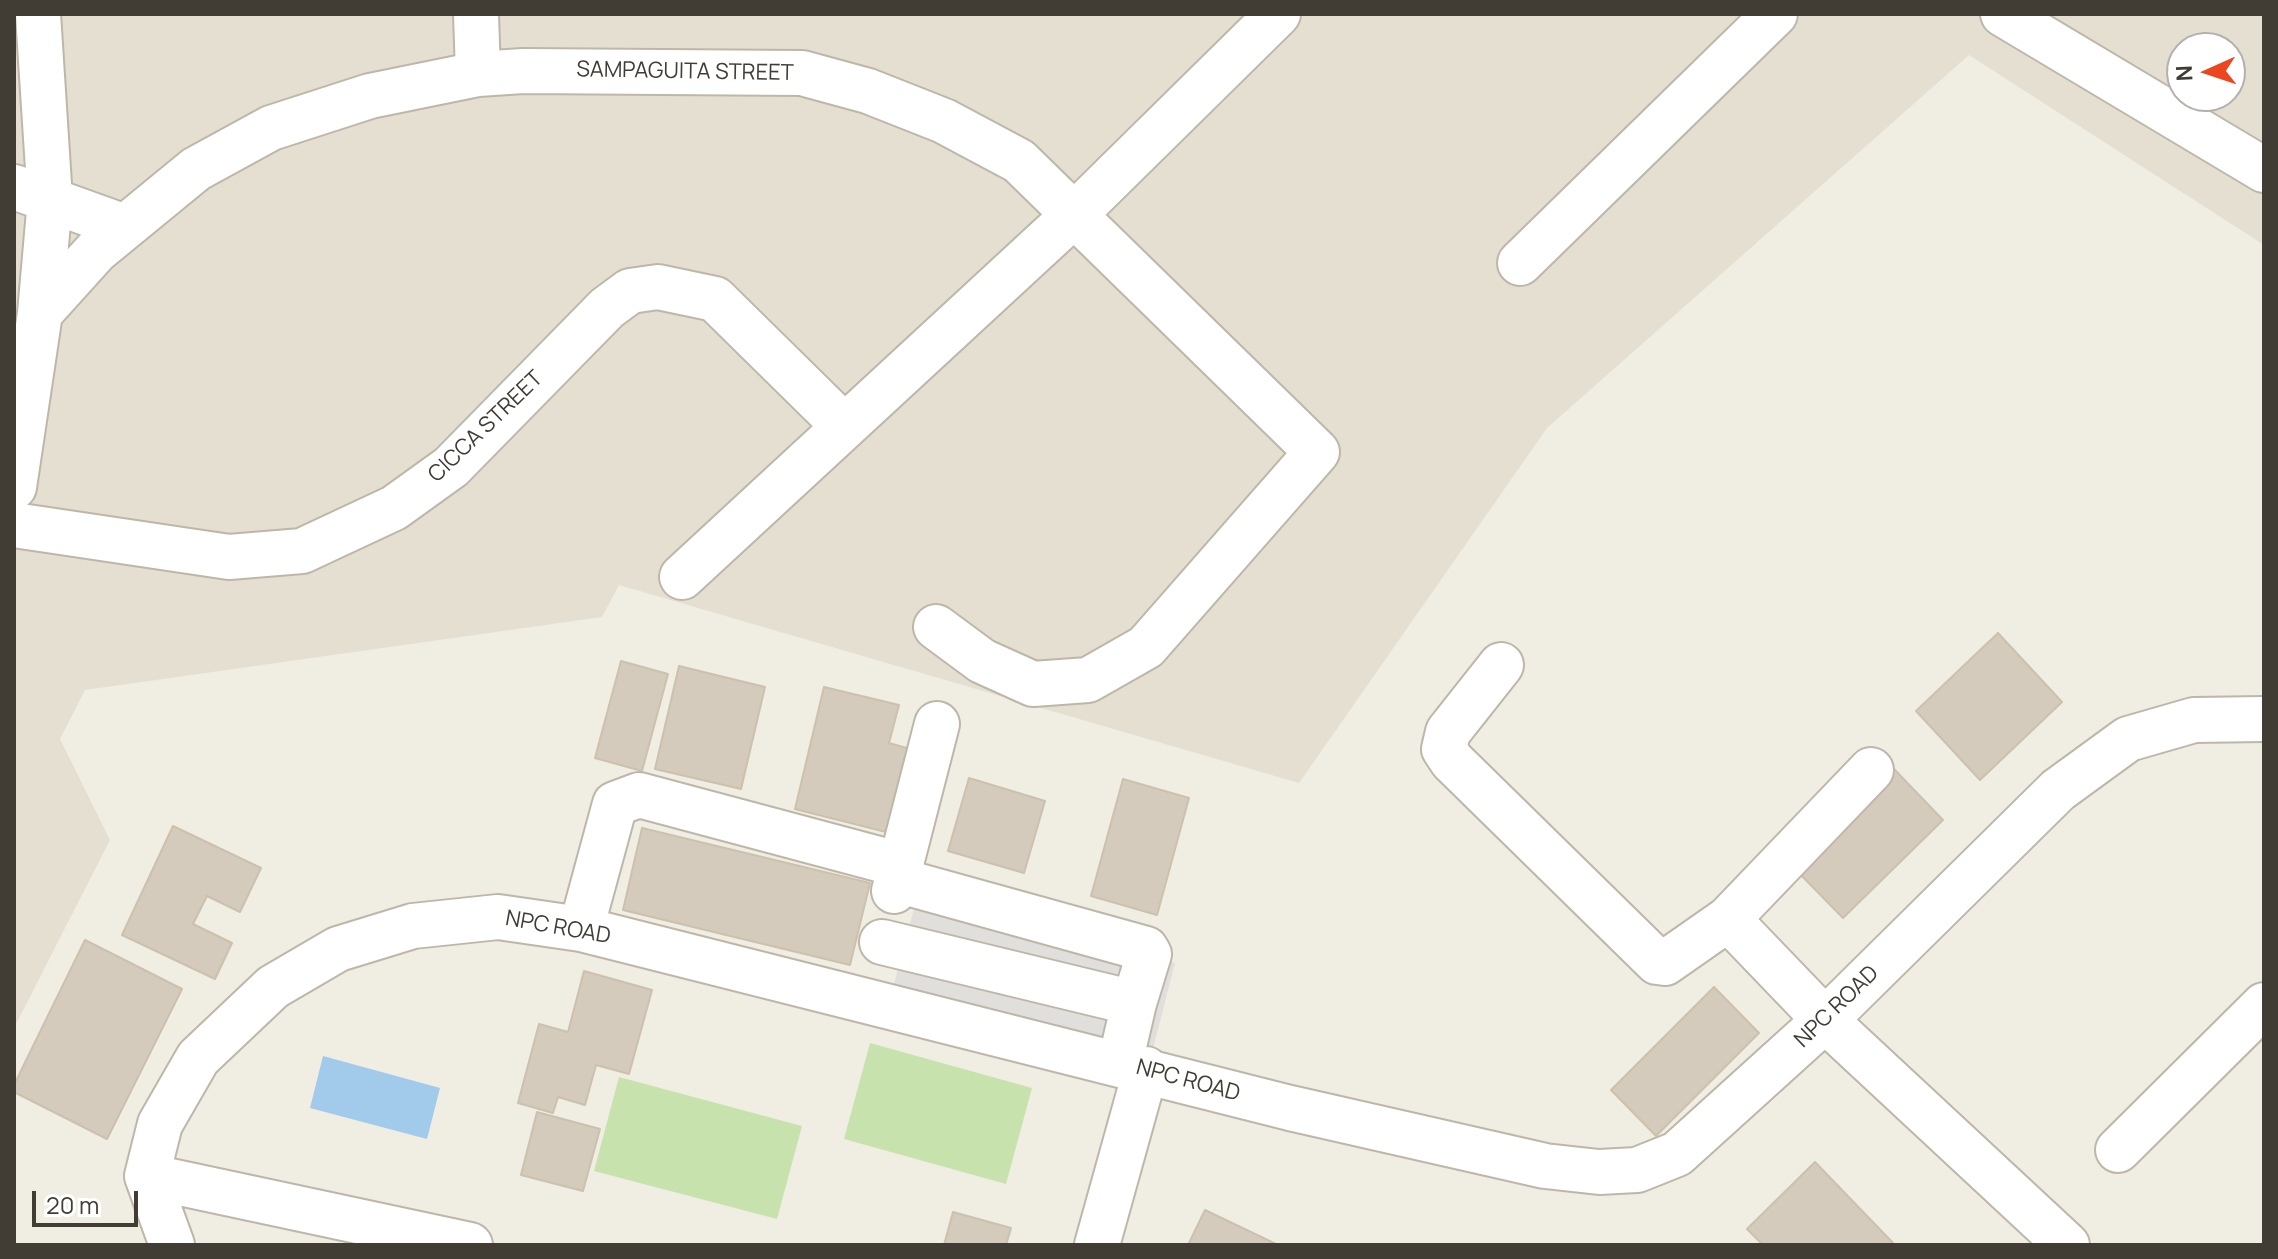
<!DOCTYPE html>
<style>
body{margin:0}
#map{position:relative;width:2278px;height:1259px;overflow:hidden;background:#f0ede3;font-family:Manrope,sans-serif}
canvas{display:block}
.frame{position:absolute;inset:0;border:16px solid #413d34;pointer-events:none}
.north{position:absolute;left:2166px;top:32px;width:80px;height:80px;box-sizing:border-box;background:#fff;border:2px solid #b3b1ae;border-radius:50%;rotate:267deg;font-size:22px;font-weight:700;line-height:32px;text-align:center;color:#413d34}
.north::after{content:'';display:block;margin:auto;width:28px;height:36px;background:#eb461f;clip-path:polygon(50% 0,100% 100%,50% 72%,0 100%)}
.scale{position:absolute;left:32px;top:1191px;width:106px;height:36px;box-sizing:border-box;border:4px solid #413d34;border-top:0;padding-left:10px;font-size:24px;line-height:28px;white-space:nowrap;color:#413d34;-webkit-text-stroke:6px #fff;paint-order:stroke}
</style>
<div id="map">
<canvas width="2278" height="1259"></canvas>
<div class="frame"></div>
<div class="north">N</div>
<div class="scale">20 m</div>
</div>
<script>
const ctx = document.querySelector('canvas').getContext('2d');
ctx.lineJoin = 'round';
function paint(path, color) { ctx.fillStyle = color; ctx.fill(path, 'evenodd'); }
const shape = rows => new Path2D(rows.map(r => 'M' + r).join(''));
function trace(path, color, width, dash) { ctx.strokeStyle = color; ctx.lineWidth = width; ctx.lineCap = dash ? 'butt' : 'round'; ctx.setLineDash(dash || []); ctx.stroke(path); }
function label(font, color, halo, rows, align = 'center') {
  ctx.font = font + ' Manrope,sans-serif'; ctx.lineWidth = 6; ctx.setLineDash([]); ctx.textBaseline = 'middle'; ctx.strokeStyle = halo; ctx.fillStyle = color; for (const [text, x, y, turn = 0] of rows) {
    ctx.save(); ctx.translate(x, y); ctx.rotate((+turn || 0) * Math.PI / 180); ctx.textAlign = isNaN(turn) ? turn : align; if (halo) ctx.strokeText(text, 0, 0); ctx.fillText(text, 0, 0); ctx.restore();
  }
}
paint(shape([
 [14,14,2264,14,2264,245,1969,55,1547,428,1299,783,619,585,602,617,85,690,60,739,110,840,14,1028],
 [2182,48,2230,48,2230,96,2182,96]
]), '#e4dfd1');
paint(shape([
 [870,1043,1032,1088,1006,1184,844,1139],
 [619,1077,802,1126,777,1219,594,1171]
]), '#c8e2ae');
paint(shape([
 [918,894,1175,963,1152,1053,894,984]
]), '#e1dfdb');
paint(shape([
 [323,1056,440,1088,427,1139,310,1108]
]), '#a2caea');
const building = shape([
 [1998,633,2062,702,1980,780,1916,711,1998,633],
 [621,661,668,674,642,771,595,758,621,661],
 [679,666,765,687,741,789,655,769,679,666],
 [824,687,899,705,889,743,910,749,890,833,795,809,824,687],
 [1894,769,1943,820,1843,918,1794,868,1894,769],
 [969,778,1045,801,1024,873,948,851,969,778],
 [1123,779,1189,798,1157,915,1091,896,1123,779],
 [173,826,261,868,240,912,207,896,193,924,232,943,215,979,122,935,173,826],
 [642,828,870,883,850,965,623,910,642,828],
 [85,940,182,989,107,1139,14,1092,14,1085,85,940],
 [584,971,652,990,629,1074,596,1065,585,1105,558,1097,553,1113,518,1103,539,1024,568,1032,584,971],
 [1714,987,1759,1033,1656,1136,1611,1090,1714,987],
 [537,1112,600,1129,583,1191,521,1175,537,1112],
 [1815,1162,1895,1245,1763,1245,1747,1229,1815,1162],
 [1205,1210,1278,1245,1188,1245,1205,1210],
 [953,1212,1011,1228,1006,1245,944,1245,953,1212]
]);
paint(building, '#d4cbbc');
trace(building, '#cbc1ad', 2);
const minor = shape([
 [476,14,478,74],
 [2003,14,2264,170],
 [14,187,125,227],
 [1520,263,1775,14],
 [40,313,96,251,196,169,271,128,370,96,478,74,523,71,802,73,868,91,944,121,1019,161,1317,452,1146,647,1088,680,1033,684,982,661,936,627],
 [14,487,40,313,50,200,38,14],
 [14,525,229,557,302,551,394,508,451,467,607,308,630,291,658,287,715,299,844,426],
 [682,577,1076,213,1278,14],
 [1501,665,1448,732,1444,749,1452,761,1657,962,1665,963,1728,919,1825,1020,2067,1245],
 [897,880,1146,949,1149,954,1134,1003],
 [894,891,937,724],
 [1728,919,1871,770],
 [581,929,615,804,639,795,901,865],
 [882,942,1134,1003,1120,1063],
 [2118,1150,2264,1005],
 [147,1176,470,1245],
 [172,1245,147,1176,160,1124,198,1058,273,987,338,949,413,926,498,917,581,929,1290,1108,1545,1166,1599,1172,1637,1170,1677,1154,1825,1020,2058,790,2128,739,2194,720,2264,719],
 [1097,1245,1146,1069]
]);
trace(minor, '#beb7a9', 48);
trace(minor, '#fff', 44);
label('22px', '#413d34', '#fff', [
 ["SAMPAGUITA STREET",685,72,1],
 ["CICCA STREET",486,427,-44],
 ["NPC ROAD",558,928,10],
 ["NPC ROAD",1837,1007,-44],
 ["NPC ROAD",1188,1081,15]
]);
</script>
